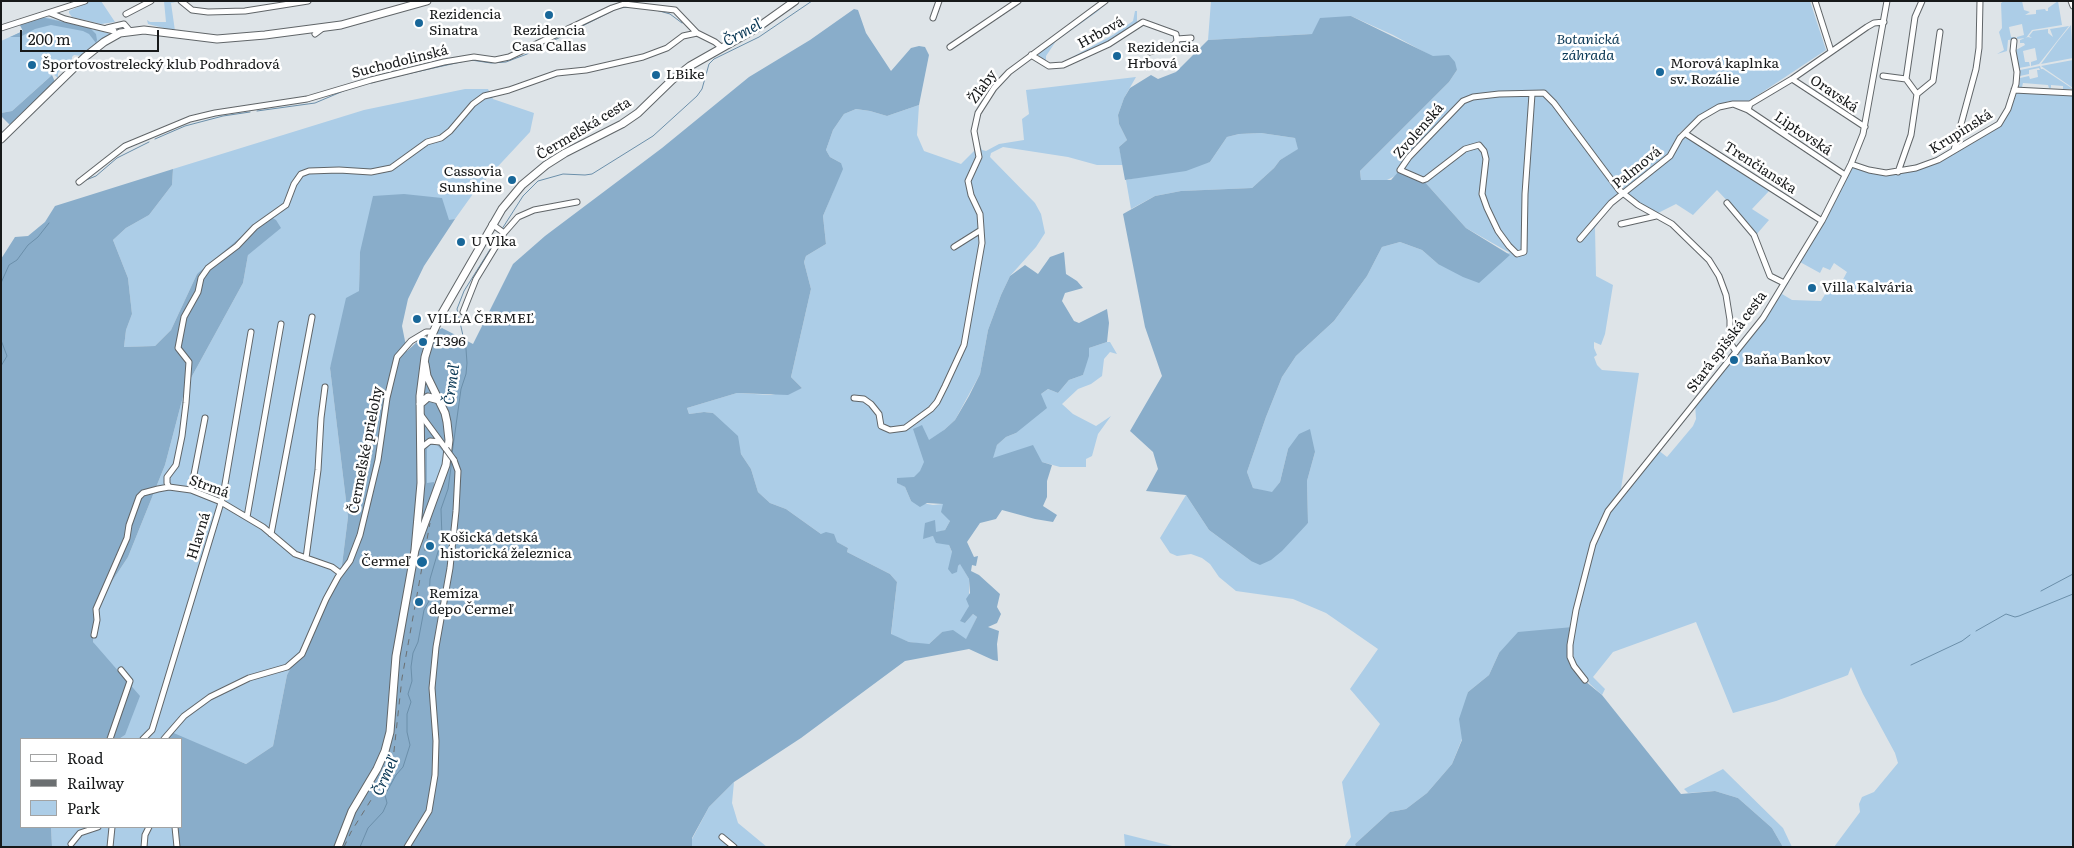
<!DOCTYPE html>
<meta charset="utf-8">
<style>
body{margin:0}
#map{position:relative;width:2074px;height:848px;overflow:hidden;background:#dee4e8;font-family:Literata,serif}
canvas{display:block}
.frame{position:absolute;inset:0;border:2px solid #17191a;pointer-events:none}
.legend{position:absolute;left:20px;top:738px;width:162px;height:90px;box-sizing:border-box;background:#fff;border:1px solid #a2a3a3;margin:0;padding:6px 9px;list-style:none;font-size:15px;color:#17191a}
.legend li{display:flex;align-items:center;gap:10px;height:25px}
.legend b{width:25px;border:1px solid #a2a3a3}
.scale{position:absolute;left:20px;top:30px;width:139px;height:22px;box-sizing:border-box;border:2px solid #17191a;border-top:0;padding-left:6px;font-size:15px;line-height:18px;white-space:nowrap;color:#17191a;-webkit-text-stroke:4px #fff;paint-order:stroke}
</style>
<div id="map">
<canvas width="2074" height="848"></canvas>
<div class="frame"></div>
<ul class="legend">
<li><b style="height:6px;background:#fff"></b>Road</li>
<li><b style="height:6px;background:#6b6f71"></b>Railway</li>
<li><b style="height:14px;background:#accde7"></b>Park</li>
</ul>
<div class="scale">200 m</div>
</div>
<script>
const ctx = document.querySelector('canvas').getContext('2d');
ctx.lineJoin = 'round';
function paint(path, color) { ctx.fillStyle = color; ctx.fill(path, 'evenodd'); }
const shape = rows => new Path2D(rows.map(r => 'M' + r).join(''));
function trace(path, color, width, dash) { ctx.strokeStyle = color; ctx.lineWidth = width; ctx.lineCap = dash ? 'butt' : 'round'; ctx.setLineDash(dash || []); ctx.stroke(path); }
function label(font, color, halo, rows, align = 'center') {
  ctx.font = font + ' Literata,serif'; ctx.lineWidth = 5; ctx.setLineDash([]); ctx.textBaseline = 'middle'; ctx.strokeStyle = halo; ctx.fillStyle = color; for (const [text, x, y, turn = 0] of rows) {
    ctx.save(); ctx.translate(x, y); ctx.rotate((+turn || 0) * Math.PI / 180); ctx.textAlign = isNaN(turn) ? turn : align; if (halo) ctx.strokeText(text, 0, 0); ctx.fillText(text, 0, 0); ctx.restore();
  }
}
paint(shape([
 [91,1,101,1,115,22,101,24,72,17,69,13,69,11],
 [164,1,176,3,171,3,175,31,148,24,147,20,150,22,166,22],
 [1211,1,1810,1,1826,50,1749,101,1729,101,1703,113,1678,134,1686,134,1821,220,1851,164,1881,172,1925,166,1999,124,2014,90,2073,93,2073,844,2069,847,1834,847,1860,812,1859,804,1862,797,1874,792,1898,763,1895,753,1863,694,1851,667,1848,675,1843,677,1776,701,1733,713,1696,622,1613,652,1593,677,1605,689,1602,695,1590,684,1576,665,1572,650,1499,653,1489,675,1468,692,1462,739,1452,764,1427,793,1406,809,1390,812,1355,844,1356,847,1344,847,1351,837,1342,782,1380,724,1350,689,1378,649,1326,613,1293,599,1236,591,1219,577,1210,564,1202,558,1191,554,1177,556,1170,553,1160,538,1186,495,1209,530,1251,561,1308,523,1307,481,1315,452,1288,449,1280,482,1272,493,1253,488,1247,472,1266,417,1282,377,1296,356,1334,321,1367,276,1382,247,1400,242,1422,250,1438,264,1510,253,1466,228,1423,180,1397,175,1387,180,1361,180,1360,171,1449,82,1457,70,1393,35,1351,16,1312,34,1208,40],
 [1717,190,1751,226,1756,235,1769,220,1752,209,1769,191,1820,223,1756,327,1695,403,1696,419,1693,426,1667,457,1658,450,1620,495,1639,373,1602,370,1597,365,1594,357,1597,355,1594,348,1594,342,1601,345,1605,334,1613,285,1596,276,1595,228,1609,207,1629,192,1629,194,1636,201,1658,213,1676,204,1693,215],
 [1800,262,1820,273,1823,267,1830,270,1834,263,1847,272,1839,287,1832,283,1821,301,1792,300,1782,294],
 [2004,1,2022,1,2024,10,2030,12,2025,15,2036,14,2036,10,2045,9,2046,11,2048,11,2048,8,2058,1,2062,25,2032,30,2026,38,2017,39,2017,37,2024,35,2022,24,2009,27,2011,37,2015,37,2016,39,2008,40,2007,51,1997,54,2004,50,1999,32,2002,28,2001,3],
 [1105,5,1097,12,1056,41,1046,56,1046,62,1054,65,1063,62,1113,35,1133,21,1135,11,1137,11,1137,24,1102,46,1088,51,1064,63,1051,65,1039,58,1038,53],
 [46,17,111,34,81,56,74,55,72,57,72,62,69,61,58,73,58,78,53,74,12,111,1,113,1,41,23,31,19,23],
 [2071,25,2073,58,2041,64,2058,41],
 [2069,26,2039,64,2031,66,2031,62,2037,60,2035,48,2023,51,2025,62,2029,62,2030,66,2019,68,2016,50,2025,45,2024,43,2020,43,2020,40,2028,37,2032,38,2029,36,2033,31,2048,29,2048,33,2053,37,2050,29],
 [2073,60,2073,88,2041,66],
 [2040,66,2041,69,2043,69,2073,89,2063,89,2063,86,2051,85,2051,88,2049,88,2048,85,2023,83,2022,87,2019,87,2020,78,2029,76,2030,79,2038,77,2037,70,2040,70,2039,68,2029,70,2029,74,2020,76,2020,70],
 [1136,77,1124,98,1118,115,1119,124,1127,140,1119,147,1123,165,1097,165,1068,157,1003,147,991,153,990,157,1035,203,1041,214,1045,233,1036,247,1010,276,1001,295,988,330,980,374,955,420,944,430,921,482,898,483,905,487,911,501,933,505,943,504,950,521,945,530,923,538,933,536,949,545,958,566,960,563,969,579,969,606,965,623,973,614,977,617,966,640,942,632,929,644,922,644,909,642,891,635,897,582,890,574,847,552,848,548,821,534,786,509,770,503,758,492,751,469,741,454,737,441,718,419,713,413,704,412,689,414,687,408,737,393,771,395,802,388,791,377,811,289,804,262,806,256,826,244,823,216,833,192,841,163,830,157,826,150,833,130,844,114,856,109,870,111,887,116,919,105,917,135,924,151,961,164,980,145,982,150,986,151,999,144,1024,140,1022,119,1029,114,1026,90],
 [465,89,488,89,493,99,534,113,530,132,475,191,455,219,360,252,359,291,330,368,348,517,341,573,311,634,287,675,273,746,246,764,169,732,162,739,119,739,125,735,93,642,97,604,128,557,165,465,185,389,243,283,248,255,197,274,171,330,155,346,124,347,126,330,132,314,128,278,113,240,126,228,149,215,172,185,173,169,364,110],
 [1261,133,1295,138,1299,149,1280,160,1274,168,1252,188,1181,191,1155,196,1131,209,1126,180,1210,162,1227,137,1239,134],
 [1107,342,1110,342,1117,354,1110,352,1104,359,1102,376,1091,384,1078,389,1062,404,1073,414,1096,426,1111,416,1098,434,1092,456,1086,459,1086,467,1060,467,1042,462,992,458,997,445,1006,437,1016,433,1041,394,1048,389,1058,393,1069,380,1083,375,1089,348],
 [430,445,437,445,445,454,438,484,434,486,426,484,427,449],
 [1723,769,1783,828,1792,847,1783,847,1772,828,1738,798,1715,791,1688,793,1684,789],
 [734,782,732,803,738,823,767,847,692,847,692,839,709,807],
 [51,827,174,827,174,847,52,847],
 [1124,834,1176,847,1125,847]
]), '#accde7');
paint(shape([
 [854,9,858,10,866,33,891,71,911,48,919,46,925,47,929,55,919,105,887,116,870,111,856,109,844,114,833,130,826,150,830,157,841,163,843,169,823,216,826,244,806,256,804,262,811,289,791,377,802,388,788,395,737,393,687,408,689,414,704,412,713,413,738,436,741,454,751,469,758,492,770,503,786,509,821,534,826,532,834,534,837,542,848,548,847,552,890,574,897,582,891,634,909,642,929,644,942,632,953,630,966,639,977,617,973,614,965,623,960,621,969,606,966,599,970,593,969,579,960,564,958,566,957,572,952,574,948,569,952,552,949,545,936,543,933,536,923,539,925,523,935,520,936,532,945,530,950,521,941,512,943,504,927,503,920,507,911,501,905,487,897,483,897,478,914,477,920,471,924,462,913,429,922,425,929,440,944,430,955,420,969,396,980,374,988,330,1001,295,1010,276,1025,265,1038,274,1050,257,1064,252,1066,274,1077,281,1083,288,1065,293,1062,301,1074,321,1079,323,1107,309,1109,323,1107,342,1089,348,1089,356,1083,375,1069,380,1058,393,1048,389,1041,394,1047,408,1016,433,1006,437,997,445,993,458,1033,445,1042,462,1052,465,1047,481,1047,497,1043,506,1057,515,1053,522,1035,519,1002,510,996,519,980,523,967,542,974,557,978,556,976,566,972,565,971,571,979,575,1000,594,997,607,1001,614,997,623,988,627,999,631,997,644,998,661,993,660,969,649,905,661,801,738,734,782,709,807,692,838,692,847,174,847,174,827,181,827,181,739,162,739,169,731,246,764,273,746,287,675,341,573,348,517,330,368,346,298,359,291,360,252,373,196,404,194,442,198,449,220,455,219,424,266,408,299,402,326,407,351,417,342,442,328,473,344,513,264,545,236,662,148,749,77,810,40],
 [430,445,437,445,445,454,441,474,438,484,434,485,434,482,427,483,427,449],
 [1351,16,1433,56,1449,55,1455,62,1457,70,1449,82,1360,171,1361,180,1391,180,1400,170,1423,180,1466,228,1510,255,1479,283,1463,277,1438,264,1422,250,1400,242,1382,247,1367,276,1334,321,1296,356,1282,377,1266,417,1247,472,1253,488,1272,492,1280,482,1288,449,1299,434,1310,429,1315,452,1307,481,1308,523,1282,551,1271,560,1260,565,1251,561,1209,530,1186,495,1146,491,1158,469,1153,452,1130,431,1162,376,1145,327,1123,214,1155,196,1181,191,1252,188,1274,168,1280,160,1298,149,1295,138,1261,133,1239,134,1227,137,1210,162,1186,171,1125,180,1119,147,1127,140,1119,124,1118,115,1124,98,1130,88,1151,75,1158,79,1176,72,1208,40,1312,34,1320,18],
 [41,17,90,28,96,34,97,40,96,43,89,34,83,31,51,25,35,29,20,37,10,37,23,31,19,23],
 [52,75,55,82,10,125,1,116,1,113,12,111],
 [173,169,172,185,149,215,126,228,113,240,128,278,132,314,126,330,124,347,155,346,171,330,197,274,267,215,276,220,281,228,248,255,243,283,185,389,165,465,128,557,97,604,93,642,140,696,125,735,119,739,21,739,21,827,51,827,52,847,1,847,1,259,15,237,28,236,45,222,55,206],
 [1573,627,1568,644,1579,676,1602,695,1681,794,1715,791,1738,798,1772,828,1783,847,1356,847,1355,844,1390,812,1406,809,1427,793,1452,764,1462,740,1459,719,1468,692,1489,675,1499,653,1518,632]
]), '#89adca');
trace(shape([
 [656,10,670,14,682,23],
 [471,60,491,63,506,62,527,54,618,8,630,7],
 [380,80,465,61],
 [371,83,375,82],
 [257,111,315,103,348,89],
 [155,139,185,126,223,116,250,112],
 [86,180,96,176,117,158,149,142],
 [502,229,523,196,538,181,563,174,585,175,592,174,653,136,697,96,702,89,709,64,714,59,759,37,812,1],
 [1,283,9,265,17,260,28,245,38,237,49,223],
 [1,340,7,356,1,366],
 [452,454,461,389,466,374,467,363,466,349,457,309,464,291,501,232],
 [2041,591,2073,574],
 [1976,631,2006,614,2015,617,2019,616,2073,594],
 [1911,665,1962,641,1970,635],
 [360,847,368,828,383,812,387,803,385,795,396,775,403,767,410,745,407,732,407,714,411,702,408,694,412,681,411,667,413,653,418,642,424,610,429,601,430,579,442,538,441,509,448,489,452,460]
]), '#6b8faa', 1);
const street = shape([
 [181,1,192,10,208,12,245,11,308,1],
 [1815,1,1831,51],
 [2071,1,2073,6],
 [50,13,65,19,114,31],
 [126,14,151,1],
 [933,18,939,1],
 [1,28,85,1],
 [107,28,124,24,130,31],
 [315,34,323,28],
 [1177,39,1191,38],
 [950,47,1018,1],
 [1031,55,1049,66,1063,65,1109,44,1143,22,1176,34,1177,41,1174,45,1150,52],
 [1883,76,1906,79,1917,94,1911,135,1898,172],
 [1792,79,1865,127],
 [1906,79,1915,17,1922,1],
 [2014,90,2073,93],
 [1532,94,1525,194,1524,252,1517,254,1509,246,1498,231,1487,208,1482,194,1486,159,1484,151,1479,145,1465,149,1426,179,1423,180,1400,170,1409,157,1463,101,1473,97,1499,94,1544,93,1554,103,1619,190,1638,205,1672,224,1709,260,1719,276,1726,295,1730,320,1730,342,1736,352],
 [1917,94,1933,81,1940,32],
 [1750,104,1733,104,1748,110,1750,104,1792,79,1867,27,1874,23,1884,22],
 [1748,110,1845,175],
 [1686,134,1822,221],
 [1954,150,1976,69,1979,48,1980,1],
 [1851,164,1869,170,1886,173,1916,168,1938,160,1999,124,2008,109,2016,84,2017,72,2013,51,2014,41],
 [79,182,125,146,190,119,215,113,307,99,371,80,444,62,474,57,495,60,509,57,612,8,624,4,675,10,697,33,715,42,721,47],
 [1727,203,1754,235,1770,276,1784,283],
 [492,224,504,233],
 [1621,224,1656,216],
 [1580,239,1611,203,1670,156,1680,138,1700,118,1719,107,1733,104],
 [954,247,981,230],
 [463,312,476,279,504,233,518,217,534,210,577,202],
 [854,398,864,399,871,404,879,414,881,426,890,430,905,428,931,409,937,402,945,386,964,345,982,243,980,214,971,195,968,181,979,157,974,131,978,113,994,88,1009,72,1105,1],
 [421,415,446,449],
 [421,448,430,441,440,442],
 [169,487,167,483,167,477,176,465,182,436,186,403,189,362,178,348,184,317,198,292,201,278,208,268,237,246,255,227,286,205,294,184,301,174,309,171,339,170,371,172,391,168,427,142,441,138,450,131,473,104,484,96,509,90,557,73,586,70,643,57,667,48,683,36,697,33],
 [191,490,205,418],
 [247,517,281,324],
 [271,534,312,317],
 [306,558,318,470,321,418,325,387],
 [94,635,97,620,96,609,127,538,129,525,139,497,143,493,158,489,169,487,191,490,221,502,263,527,295,554,332,567,340,573],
 [1585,680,1574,666,1570,657,1570,645,1576,610,1593,544,1608,511,1763,318,1822,221,1851,164,1863,134,1887,1],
 [110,739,130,681,121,670],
 [143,739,152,730,223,496,251,332],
 [164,739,184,716,210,697,249,678,287,667,302,654,326,599,338,577,350,561,360,535,378,460,387,398,397,357,411,341,426,332,433,332],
 [175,827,177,847],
 [722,837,734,847],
 [71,844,80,833,98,827],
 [110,847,112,827],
 [144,847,145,835,149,827],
 [407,847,429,811,435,775,436,741,432,688,436,647,450,568,456,511,458,471,454,460]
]);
const secondary = shape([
 [1,139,85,57,104,42,120,33,144,30,217,39,265,35,341,25,427,1],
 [420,404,428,397,439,400],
 [415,550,421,483,420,396,425,357,431,337,441,315,502,209,522,185,546,165,565,153,622,124,638,113,672,80,690,66,757,28,795,1],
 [338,847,352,811,377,769,385,751,390,732,396,656,415,550,446,465,449,440,447,422,445,413,427,376,425,364]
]);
trace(street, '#606568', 7);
trace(secondary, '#606568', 9);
trace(street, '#fff', 5);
trace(secondary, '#fff', 7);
trace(shape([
 [344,847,351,832,386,776,393,760,402,678,430,523]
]), '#6b6f71', 1, [6, 6]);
const streetBridge = shape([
 [446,449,454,460]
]);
trace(streetBridge, '#606568', 7, []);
trace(streetBridge, '#fff', 5);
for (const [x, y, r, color] of [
 [549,15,5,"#186799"],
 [419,23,5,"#186799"],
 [1117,56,5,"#186799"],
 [32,65,5,"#186799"],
 [1660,72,5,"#186799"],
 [656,75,5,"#186799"],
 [512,180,5,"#186799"],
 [461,242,5,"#186799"],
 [1812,288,5,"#186799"],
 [417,319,5,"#186799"],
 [423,342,5,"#186799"],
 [1734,360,5,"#186799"],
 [430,546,5,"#186799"],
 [422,562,6,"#186799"],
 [419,602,5,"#186799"]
]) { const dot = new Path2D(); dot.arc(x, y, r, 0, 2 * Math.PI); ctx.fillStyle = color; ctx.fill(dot); trace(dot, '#fff', 2); }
label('14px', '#17191a', '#fff', [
 ["Rezidencia",429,15],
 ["Sinatra",429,31],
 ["Rezidencia",549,31,"center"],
 ["Casa Callas",549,47,"center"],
 ["Rezidencia",1127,48],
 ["Hrbová",1127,64],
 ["Morová kaplnka",1670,64],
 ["sv. Rozálie",1670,80],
 ["Športovostrelecký klub Podhradová",42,65],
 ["LBike",666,75],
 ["Cassovia",502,172,"right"],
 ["Sunshine",502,188,"right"],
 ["U Vlka",471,242],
 ["Villa Kalvária",1822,288],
 ["VILLA ČERMEĽ",427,319],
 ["T396",433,342],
 ["Baňa Bankov",1744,360],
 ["Košická detská",440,538],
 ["historická železnica",440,554],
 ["Čermeľ",411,562,"right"],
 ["Remíza",429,594],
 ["depo Čermeľ",429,610]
], 'left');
label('14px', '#17191a', '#fff', [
 ["Hrbová",1101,33,-29],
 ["Suchodolinská",400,62,-14],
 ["Žľaby",983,87,-54],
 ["Oravská",1834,94,34],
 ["Čermeľská cesta",584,129,-31],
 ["Zvolenská",1419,131,-49],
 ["Krupinská",1961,132,-32],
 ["Liptovská",1803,134,34],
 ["Palmová",1637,168,-39],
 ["Trenčianska",1760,168,33],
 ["Stará spišská cesta",1727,342,-53],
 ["Čermeľské prielohy",366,450,-79],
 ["Strmá",209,487,20],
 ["Hlavná",199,536,-73]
]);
label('italic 14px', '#0d3a57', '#fff', [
 ["Botanická",1588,40],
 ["záhrada",1588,56]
]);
label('italic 15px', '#093754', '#fff', [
 ["Črmeľ",743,33,-28],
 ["Črmeľ",452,384,-82],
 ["Črmeľ",386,776,-66]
]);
</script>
